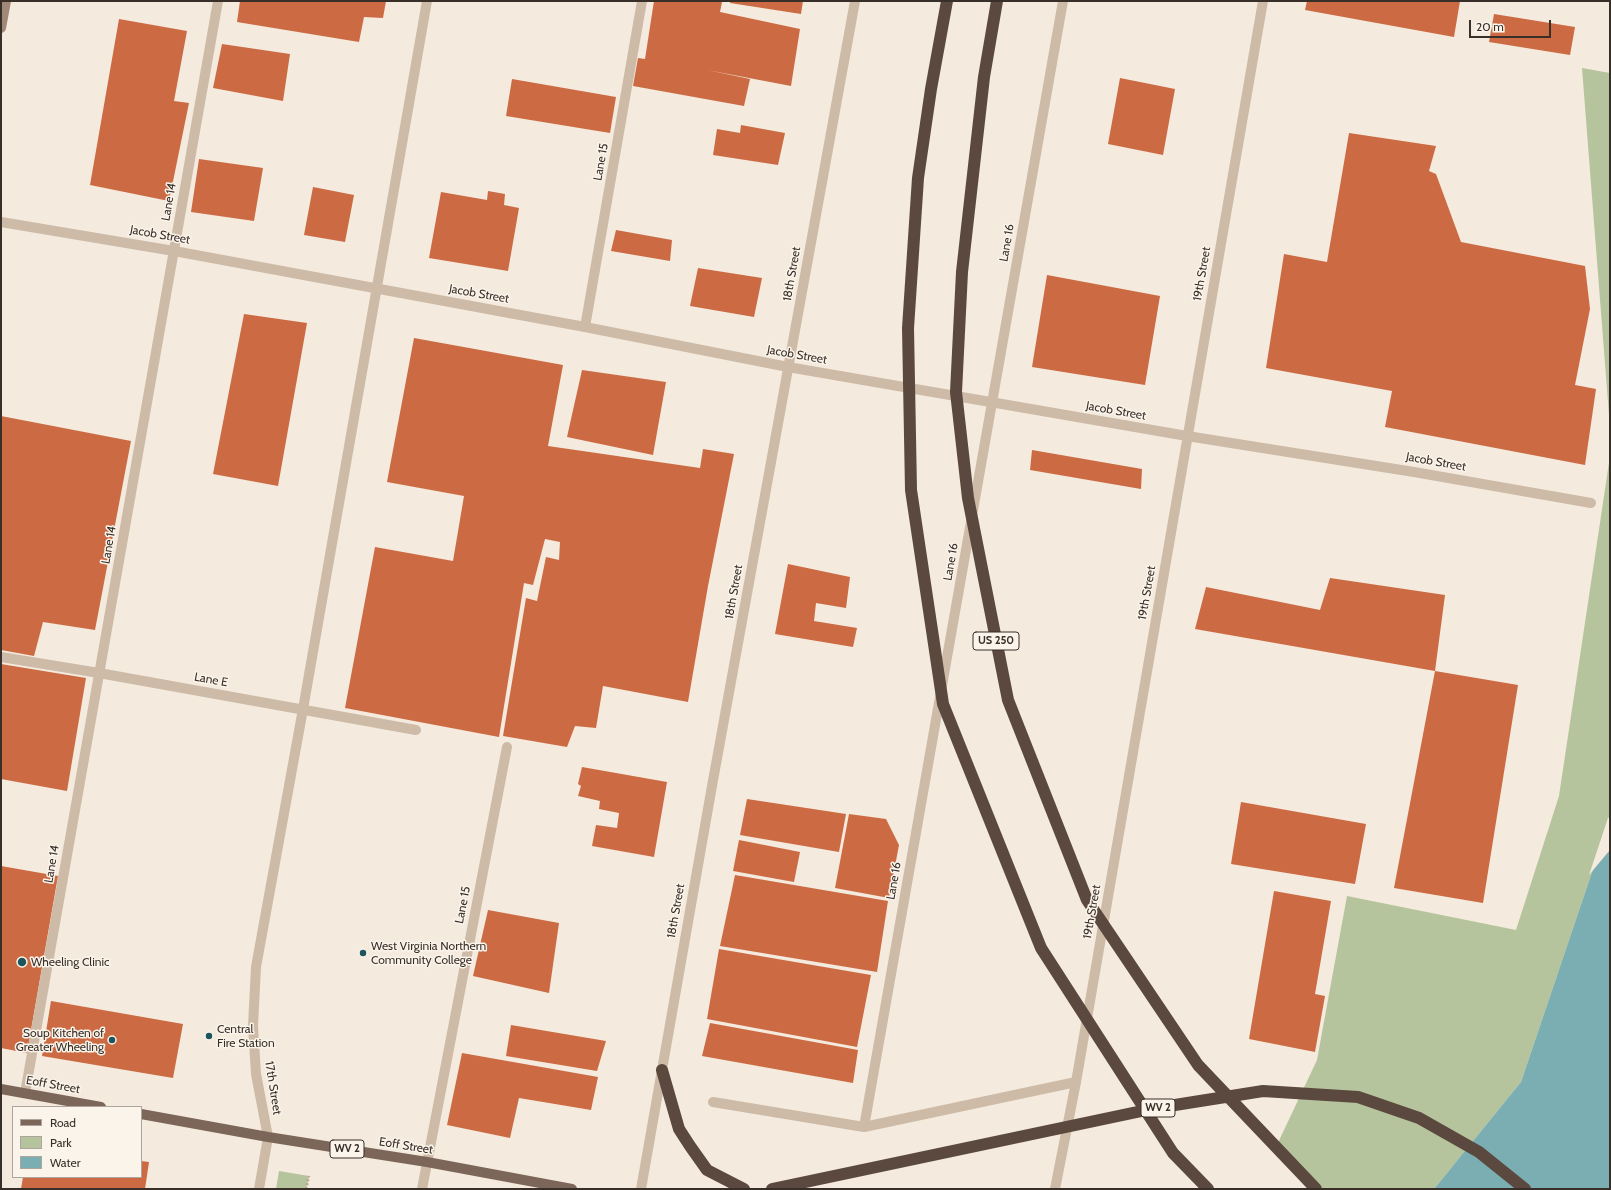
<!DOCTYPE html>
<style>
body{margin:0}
#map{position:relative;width:1611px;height:1190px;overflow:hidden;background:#f4eadd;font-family:Cabin,sans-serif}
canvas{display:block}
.frame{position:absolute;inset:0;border:2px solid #392f29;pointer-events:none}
.legend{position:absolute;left:12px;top:1106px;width:130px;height:72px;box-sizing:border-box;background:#fbf4ea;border:1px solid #ada59d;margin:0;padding:5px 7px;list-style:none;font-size:12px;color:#392f29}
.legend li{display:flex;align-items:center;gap:8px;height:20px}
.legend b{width:20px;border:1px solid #ada59d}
.scale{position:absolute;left:1469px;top:20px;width:82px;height:18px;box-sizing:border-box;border:2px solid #392f29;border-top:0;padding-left:5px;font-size:12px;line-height:14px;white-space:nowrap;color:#392f29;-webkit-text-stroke:3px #fbf4ea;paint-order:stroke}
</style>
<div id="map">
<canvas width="1611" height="1190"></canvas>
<div class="frame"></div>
<ul class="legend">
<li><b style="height:5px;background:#7c6659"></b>Road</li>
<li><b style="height:11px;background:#b5c49c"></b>Park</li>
<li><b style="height:11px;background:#7aaeb3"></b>Water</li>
</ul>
<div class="scale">20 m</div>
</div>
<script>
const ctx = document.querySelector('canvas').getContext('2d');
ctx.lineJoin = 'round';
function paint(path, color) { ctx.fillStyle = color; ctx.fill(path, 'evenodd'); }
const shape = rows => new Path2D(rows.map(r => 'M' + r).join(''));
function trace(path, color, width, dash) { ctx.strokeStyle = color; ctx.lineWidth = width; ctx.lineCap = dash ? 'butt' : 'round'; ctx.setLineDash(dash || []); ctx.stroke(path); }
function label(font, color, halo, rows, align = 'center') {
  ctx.font = font + ' Cabin,sans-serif'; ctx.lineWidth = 3; ctx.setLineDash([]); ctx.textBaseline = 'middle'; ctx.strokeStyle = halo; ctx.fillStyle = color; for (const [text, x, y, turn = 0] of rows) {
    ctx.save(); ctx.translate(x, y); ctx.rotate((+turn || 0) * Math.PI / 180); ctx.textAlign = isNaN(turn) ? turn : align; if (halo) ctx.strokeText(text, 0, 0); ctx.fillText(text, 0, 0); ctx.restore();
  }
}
paint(shape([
 [1582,68,1610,73,1610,428],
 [1610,456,1610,819,1521,1082,1434,1189,1316,1189,1276,1147,1317,1060,1347,896,1516,930,1559,796],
 [279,1171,309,1176,306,1189,276,1189]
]), '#b5c49c');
paint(shape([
 [1610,819,1610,1189,1434,1189,1521,1082]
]), '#7aaeb3');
paint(shape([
 [1610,817,1610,850,1589,875,1608,818]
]), '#f4eadd');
paint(shape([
 [240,1,386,1,383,18,364,17,359,42,237,22],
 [654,1,722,2,720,12,800,29,791,86,707,70,750,79,744,106,633,86,638,58,645,59],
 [730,1,803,1,801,14,730,3],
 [1307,1,1460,1,1454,37,1305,10],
 [1494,14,1575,27,1570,55,1489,42],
 [119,19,187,31,174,101,189,103,169,201,90,185],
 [222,44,290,54,283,101,213,88],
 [1120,78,1175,89,1163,155,1108,144],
 [512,79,616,97,610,133,506,116],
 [741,125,785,133,778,165,713,155,717,129,740,133],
 [1349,133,1436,146,1429,171,1436,174,1461,242,1585,266,1590,309,1575,385,1596,389,1585,465,1385,427,1392,391,1266,368,1284,254,1327,262],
 [199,159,263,168,254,221,191,212],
 [313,187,354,195,345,242,304,235],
 [488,191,505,194,504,205,519,208,508,271,429,258,441,192,487,200],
 [616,230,672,240,670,261,611,251],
 [698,268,762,278,754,317,690,306],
 [1047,275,1160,296,1145,385,1032,367],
 [244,314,307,323,278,486,213,474],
 [414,338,563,365,548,446,700,468,703,449,734,454,708,586,688,702,603,686,596,728,575,726,567,747,503,736,526,598,537,601,546,557,559,560,560,542,545,539,533,585,524,583,499,737,345,708,375,547,453,561,464,496,387,482],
 [582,370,666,382,653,455,567,437],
 [1,416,131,441,95,630,43,622,34,656,1,650],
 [1032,450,1142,469,1141,489,1030,470],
 [788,564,850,577,846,608,816,603,814,621,857,628,853,647,775,634],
 [1330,578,1445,595,1435,671,1518,685,1483,903,1394,888,1435,671,1195,629,1206,587,1320,610],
 [1,664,86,678,67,791,1,779],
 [582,767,667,782,654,857,592,846,596,825,617,828,619,813,599,809,600,801,578,796,581,786,578,784],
 [747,799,846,814,839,852,740,835],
 [1241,802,1366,824,1355,884,1231,864],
 [849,814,886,819,899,845,889,898,835,888],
 [739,840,800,852,794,882,733,871],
 [1,866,58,876,27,1053,1,1048],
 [735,875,888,901,877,972,720,946],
 [1274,891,1331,901,1315,994,1325,996,1315,1052,1249,1039],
 [488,910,559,923,549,993,473,976],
 [719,949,871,975,857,1047,707,1019],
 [51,1001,183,1024,173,1078,42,1056],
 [710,1023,858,1050,853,1083,702,1056],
 [511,1025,606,1041,597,1071,506,1056],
 [462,1053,598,1077,591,1110,519,1098,510,1138,447,1125],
 [141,1161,149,1162,145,1189,21,1189,23,1177,141,1177]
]), '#cc6b43');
trace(shape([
 [306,1189,309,1176]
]), '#b9a592', 2.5, [2, 2]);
trace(shape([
 [585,327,642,1],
 [1,657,99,673,416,730],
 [25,1093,218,1],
 [713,1102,864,1127,1076,1082],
 [864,1127,1063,1],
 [422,1189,507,747]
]), '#cdbba8', 10);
trace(shape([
 [1,222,174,251,585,327,788,367,1187,436,1414,472,1591,503],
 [259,1189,268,1137,256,1074,253,1026,256,967,303,709,427,1],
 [641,1189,712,786,855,1],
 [1055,1189,1076,1082,1263,1]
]), '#cdbba8', 10);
trace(shape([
 [1,28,6,1]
]), '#a18979', 10);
trace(shape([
 [1,1089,101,1107],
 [141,1114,268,1137,427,1162,572,1189]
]), '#7c6659', 10);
trace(shape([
 [662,1070,679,1129,690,1146,707,1170,744,1189]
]), '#5b493f', 12);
trace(shape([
 [947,1,931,89,918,178,908,328,911,490,943,704,1041,948,1173,1153,1208,1189],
 [997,1,984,77,962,272,956,392,968,498,1008,700,1087,900,1198,1065,1316,1189],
 [772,1189,1156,1108,1263,1091,1358,1097,1419,1118,1479,1152,1525,1189]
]), '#5b493f', 12);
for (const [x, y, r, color] of [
 [363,953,4,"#1c565d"],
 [22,962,5,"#1c565d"],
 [209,1036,4,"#1c565d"],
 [112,1040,4,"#1c565d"]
]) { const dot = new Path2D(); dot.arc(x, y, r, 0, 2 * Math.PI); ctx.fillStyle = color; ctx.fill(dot); trace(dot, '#fbf4ea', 1.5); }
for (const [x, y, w] of [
 [996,641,46],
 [1158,1108,34],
 [347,1149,34]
]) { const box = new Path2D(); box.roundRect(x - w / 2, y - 9, w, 18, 3); ctx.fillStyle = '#fbf4ea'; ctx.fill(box); trace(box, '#392f29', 1); }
label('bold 11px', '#392f29', null, [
 ["US 250",996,641],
 ["WV 2",1158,1108],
 ["WV 2",347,1149]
]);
label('12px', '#392f29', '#fbf4ea', [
 ["Lane 15",601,162,-80],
 ["Lane 14",169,202,-80],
 ["Jacob Street",160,235,10],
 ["Lane 16",1007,243,-80],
 ["18th Street",792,274,-80],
 ["19th Street",1202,274,-80],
 ["Jacob Street",479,294,10],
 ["Jacob Street",797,355,10],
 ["Jacob Street",1116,411,10],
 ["Jacob Street",1436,462,10],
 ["Lane 14",109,545,-80],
 ["Lane 16",951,562,-80],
 ["18th Street",734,592,-80],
 ["19th Street",1147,593,-80],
 ["Lane E",211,680,10],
 ["Lane 14",52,864,-80],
 ["Lane 16",894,881,-80],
 ["Lane 15",463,905,-79],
 ["18th Street",676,911,-80],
 ["19th Street",1092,912,-80],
 ["Eoff Street",53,1085,10],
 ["17th Street",273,1088,81],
 ["Eoff Street",406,1146,9]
]);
label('12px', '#392f29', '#fbf4ea', [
 ["West Virginia Northern",371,946],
 ["Community College",371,960],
 ["Wheeling Clinic",31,962],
 ["Central",217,1029],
 ["Fire Station",217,1043],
 ["Soup Kitchen of",104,1033,"right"],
 ["Greater Wheeling",104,1047,"right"]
], 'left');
</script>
